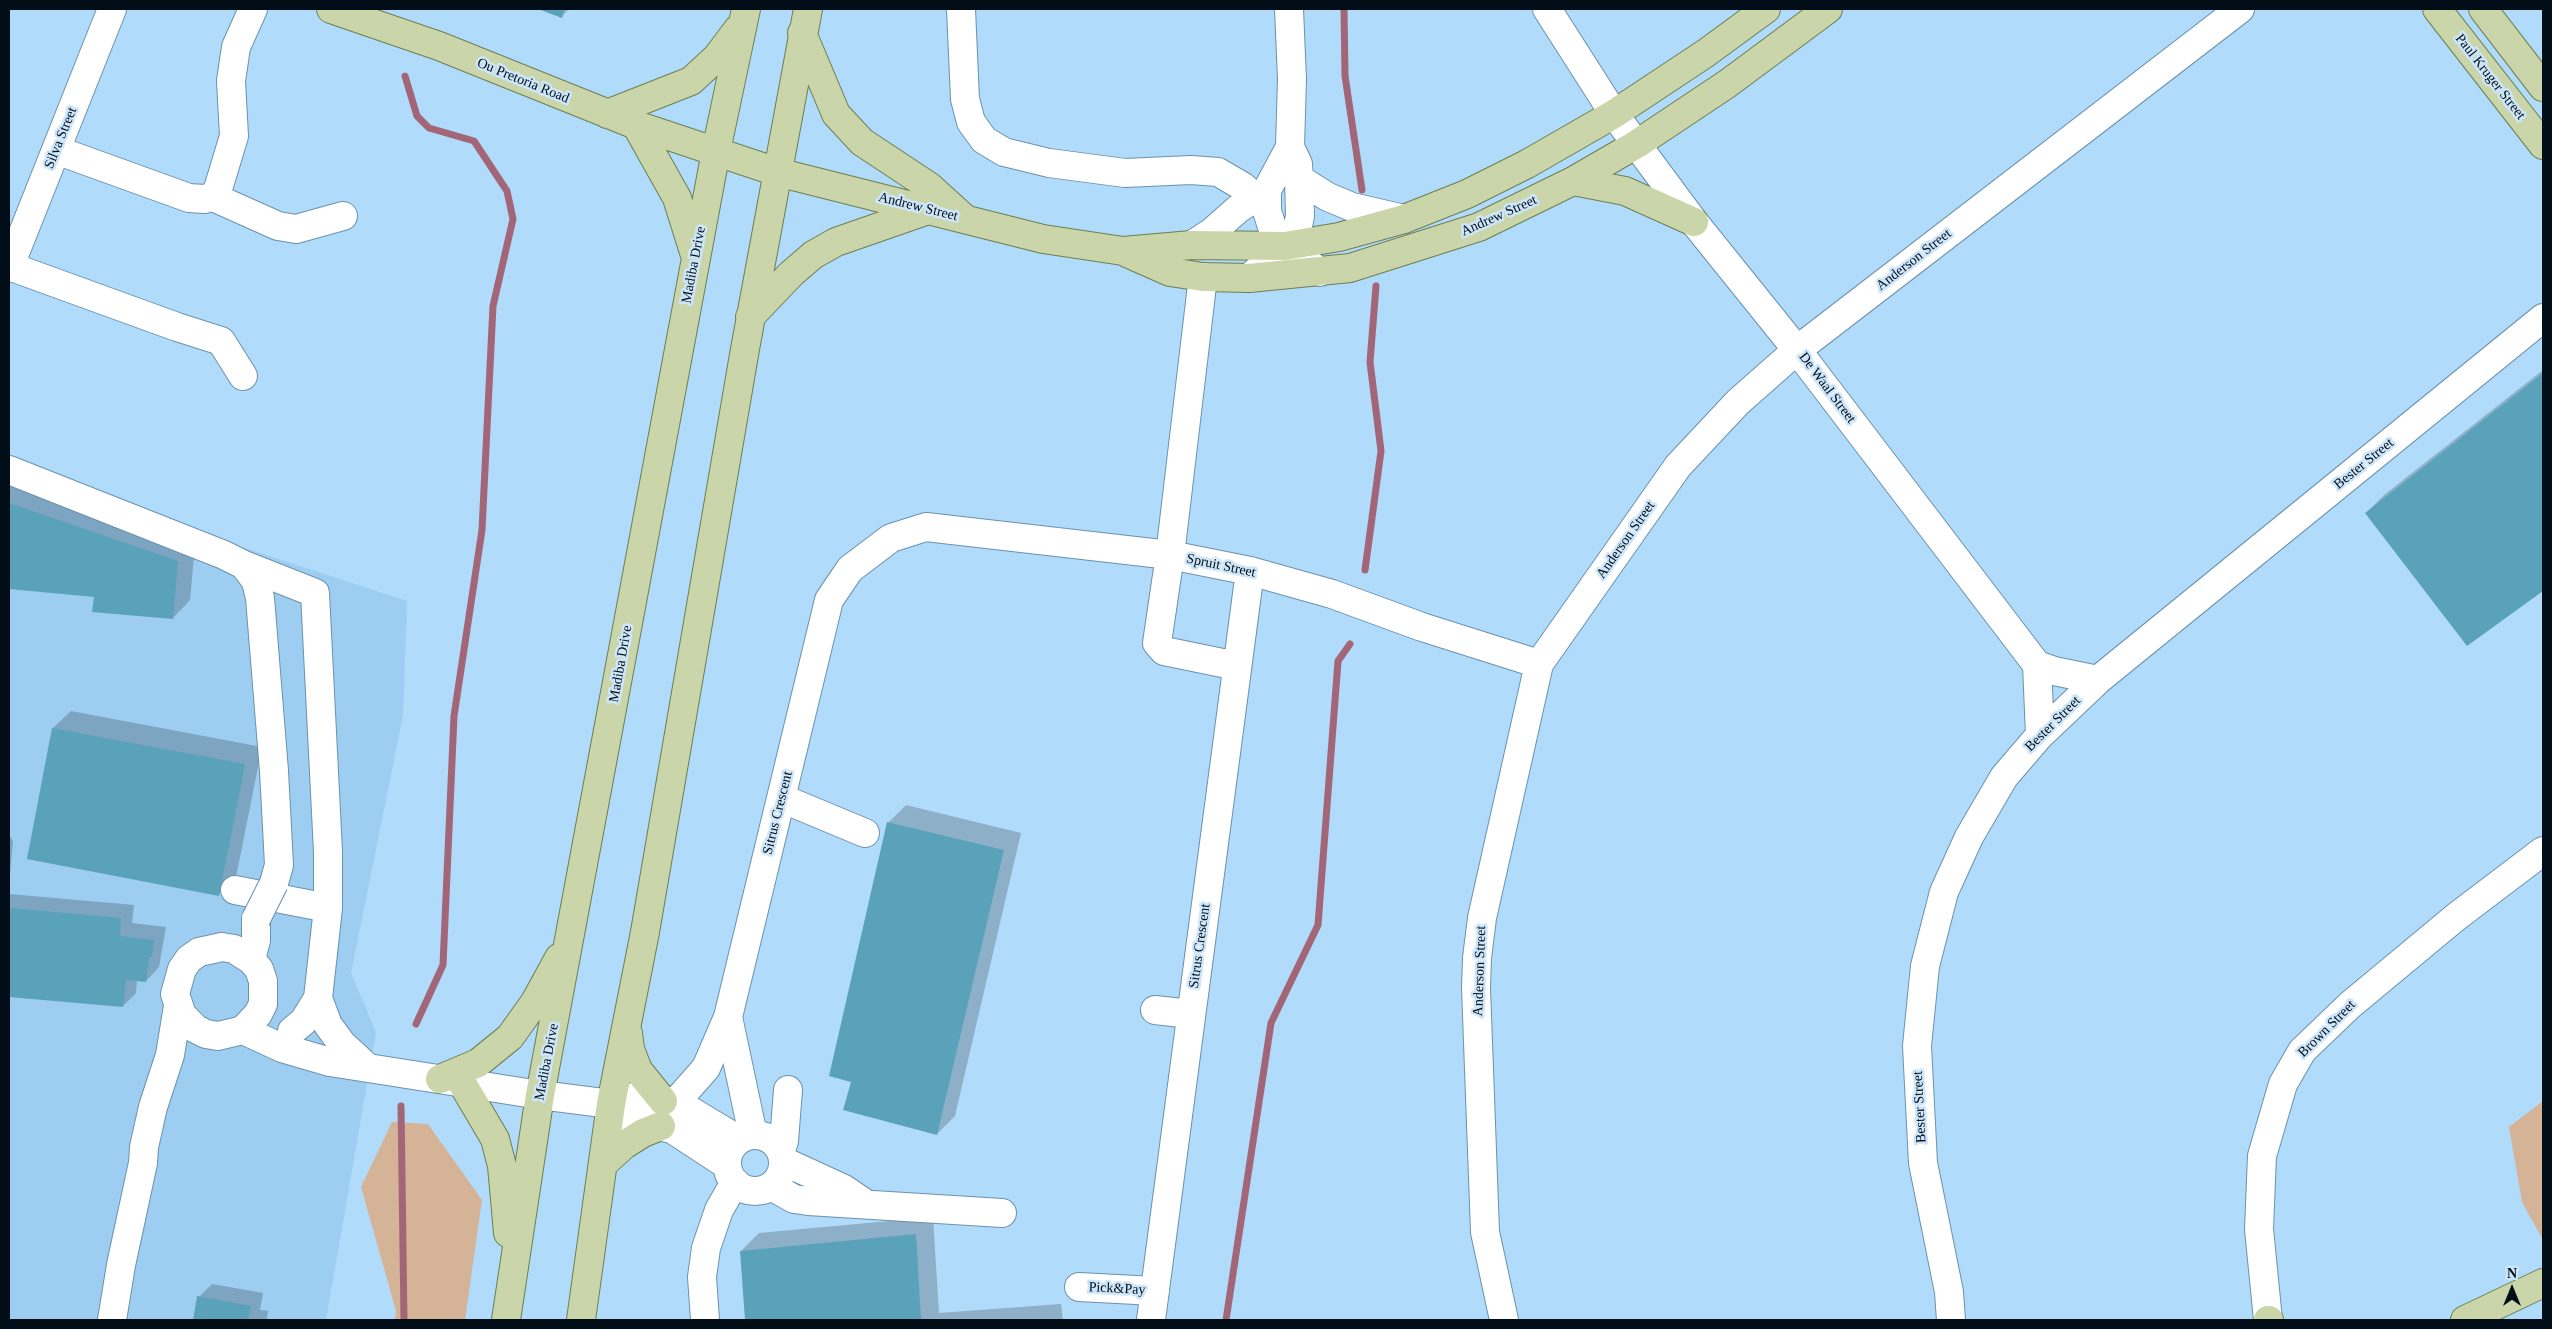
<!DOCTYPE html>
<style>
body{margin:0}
#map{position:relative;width:2552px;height:1329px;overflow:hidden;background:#b1dbfa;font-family:Georgia,serif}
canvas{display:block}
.frame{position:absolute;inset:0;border:10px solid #010d17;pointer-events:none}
.north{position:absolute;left:2487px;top:1264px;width:50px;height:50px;-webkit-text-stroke:4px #cde6f9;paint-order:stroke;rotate:0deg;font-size:14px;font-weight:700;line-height:20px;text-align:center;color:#010d17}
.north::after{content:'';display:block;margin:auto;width:18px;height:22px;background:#010d17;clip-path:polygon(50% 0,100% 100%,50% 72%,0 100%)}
</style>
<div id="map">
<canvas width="2552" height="1329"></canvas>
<div class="frame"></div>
<div class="north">N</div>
</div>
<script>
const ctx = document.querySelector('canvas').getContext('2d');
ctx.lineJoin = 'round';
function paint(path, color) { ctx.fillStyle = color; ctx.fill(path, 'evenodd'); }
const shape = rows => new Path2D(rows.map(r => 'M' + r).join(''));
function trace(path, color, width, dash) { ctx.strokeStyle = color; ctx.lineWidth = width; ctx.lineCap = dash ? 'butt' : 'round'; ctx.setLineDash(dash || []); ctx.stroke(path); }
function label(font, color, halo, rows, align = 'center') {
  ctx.font = font + ' Georgia,serif'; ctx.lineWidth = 5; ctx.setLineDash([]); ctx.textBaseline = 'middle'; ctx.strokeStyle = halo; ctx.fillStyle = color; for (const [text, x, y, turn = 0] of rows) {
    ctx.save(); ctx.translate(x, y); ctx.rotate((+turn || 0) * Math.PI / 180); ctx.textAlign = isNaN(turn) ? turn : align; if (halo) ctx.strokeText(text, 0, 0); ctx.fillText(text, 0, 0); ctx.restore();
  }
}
paint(shape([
 [9,471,407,601,403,715,351,973,376,1032,326,1320,9,1320]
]), '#9dcdf0');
paint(shape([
 [2543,1101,2543,1240,2522,1202,2509,1127],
 [392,1122,428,1124,482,1200,465,1320,395,1320,396,1311,361,1187]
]), '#d5b397');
paint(shape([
 [541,9,569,9,562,16],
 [2543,370,2543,589,2467,644,2366,513,2384,495],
 [9,480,195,544,190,600,173,618,95,596,9,588],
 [71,711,262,747,236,877,219,894,53,728],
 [906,805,1021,833,955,1116,937,1134,853,1081,888,823],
 [9,835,13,841,9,888],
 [9,894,134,905,132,923,166,927,159,967,146,981,137,980,136,993,123,1006,9,996],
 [933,1217,939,1313,1061,1304,1063,1320,746,1320,741,1251,759,1233],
 [212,1284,263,1293,260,1310,268,1311,267,1320,194,1320,199,1297]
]), '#0003');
trace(shape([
 [1344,9,1345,76,1362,190],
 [405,76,417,116,429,128,474,141,507,191,513,219,493,306,482,530,454,716,443,965,416,1024],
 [1365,570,1381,451,1370,362,1376,286],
 [401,1106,404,1320],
 [1226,1320,1271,1023,1318,925,1338,661,1350,644]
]), '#a36678', 7);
paint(shape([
 [538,9,565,9,562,18],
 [2543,373,2543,591,2467,646,2365,513],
 [9,503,178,561,173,619,92,612,94,597,9,589],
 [52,728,245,764,219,896,27,859],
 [887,822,1004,850,937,1135,843,1110,851,1082,829,1076],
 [9,908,121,918,120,936,154,940,152,957,149,957,146,982,126,980,123,1007,9,997],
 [916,1234,921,1320,745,1320,740,1251],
 [197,1296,251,1306,248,1320,193,1320]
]), '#59a2ba');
const minor = shape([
 [961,9,965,99,971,122,984,140,1004,152,1049,163,1125,173,1191,170,1218,172,1242,186,1255,197],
 [1289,9,1292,79,1290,147,1267,190,1267,211,1273,230,1285,246,1320,272],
 [1547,9,1614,114,1694,222,1797,350,2037,665,2054,671,2098,680],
 [56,150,189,198,204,199,213,197,218,189,234,136,231,81,236,47,253,9],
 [1299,179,1328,197,1352,207,1404,219],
 [213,197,278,226,296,229,343,216],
 [1192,245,1212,232,1238,209,1267,190],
 [9,266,177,327,221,341,243,376],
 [9,268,112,9],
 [1203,277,1170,555,1157,643,1164,651,1237,666],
 [1249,278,1285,246,1297,231,1300,216,1299,179,1298,164,1290,147],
 [9,470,224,555,244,565,256,581,260,598,274,771,279,865,274,883],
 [244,565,315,593,328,852,328,908,318,998,304,1021,292,1031],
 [2037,665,2040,735],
 [781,798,865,833],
 [235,890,328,908],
 [251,960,256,940,256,919],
 [318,998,328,1025,342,1044,367,1067],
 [1155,1010,1191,1014],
 [243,1030,258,1014,263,1004,263,981,259,969,251,960,234,949,222,947,199,952,189,959,182,969,175,994,182,1015,196,1029,206,1034,218,1036,243,1030,282,1048,330,1062,540,1095,611,1104,633,1097,676,1102,739,1140],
 [676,1102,706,1068,728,1017],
 [611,1104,630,1120,672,1129,727,1165],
 [753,1135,728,1017,829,600,850,569,891,538,926,527,1170,555,1250,571,1332,594,1422,627,1539,664],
 '727 1163a28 28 0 1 1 56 0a28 28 0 1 1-56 0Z',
 [781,1151,784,1141,788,1090],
 [783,1161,844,1189,866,1204],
 [771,1186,794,1199,808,1201,1002,1213],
 [1079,1287,1155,1291],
 [112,1320,121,1265,143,1163,144,1147,153,1107,170,1055,178,1006],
 [705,1320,702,1277,706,1248,719,1210,735,1182],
 [1151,1320,1250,571],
 [1504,1320,1485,1232,1476,988,1477,958,1482,918,1539,664,1678,466,1738,402,1797,350,2240,9],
 [1951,1320,1949,1292,1923,1163,1917,1046,1925,966,1944,892,1969,837,2004,777,2040,735,2098,680,2543,318],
 [2268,1320,2259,1229,2262,1156,2283,1084,2302,1051,2350,1005,2456,917,2543,851]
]);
const major = shape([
 [331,9,439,46,636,125,777,172,1043,239,1123,251,1192,245,1285,246,1339,237,1404,219,1467,194,1527,164,1614,114,1706,53,1766,9],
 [2437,9,2543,145],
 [2483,9,2543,87],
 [802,33,836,114,862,142,930,187,963,217],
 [607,114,691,81,717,57,738,29],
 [636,125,677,198,694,252],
 [1573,181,1625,191,1694,222],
 [1127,253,1170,272,1203,277,1249,278,1350,268,1479,227,1573,181,1637,144,1727,84,1828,9],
 [750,317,791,274,813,255,836,242,928,210],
 [628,1033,630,1049,638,1070,663,1101],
 [440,1079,478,1063,510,1037,535,1002,559,958],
 [462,1083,495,1139,502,1166,508,1233],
 [603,1164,624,1145,643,1133,661,1126],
 [506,1320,540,1095,716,151,746,9],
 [581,1320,611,1104,645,932,745,349,808,9],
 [2268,1320,2269,1320],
 [2465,1320,2543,1283]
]);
trace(minor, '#6a92af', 30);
trace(major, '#6d7e51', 30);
trace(minor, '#fff', 28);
trace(major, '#cad6a9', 28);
const minorBridge = shape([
 [256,919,274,883]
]);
trace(minorBridge, '#6a92af', 30, []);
trace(minorBridge, '#fff', 28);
label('14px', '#010d17', '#cde6f9', [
 ["Paul Kruger Street",2490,77,52],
 ["Ou Pretoria Road",523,81,22],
 ["Silva Street",61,138,-68],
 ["Andrew Street",918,207,14],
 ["Andrew Street",1499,216,-24],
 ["Anderson Street",1914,260,-38],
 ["Madiba Drive",694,265,-79],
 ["De Waal Street",1827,388,53],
 ["Bester Street",2364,464,-39],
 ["Anderson Street",1626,540,-55],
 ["Spruit Street",1221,566,12],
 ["Madiba Drive",621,664,-80],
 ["Bester Street",2053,724,-45],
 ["Sitrus Crescent",778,813,-76],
 ["Sitrus Crescent",1200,946,-82],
 ["Anderson Street",1480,971,-88],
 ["Brown Street",2327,1029,-45],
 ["Madiba Drive",547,1062,-79],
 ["Bester Street",1920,1107,-93],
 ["Pick&Pay",1117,1289,3]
]);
</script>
